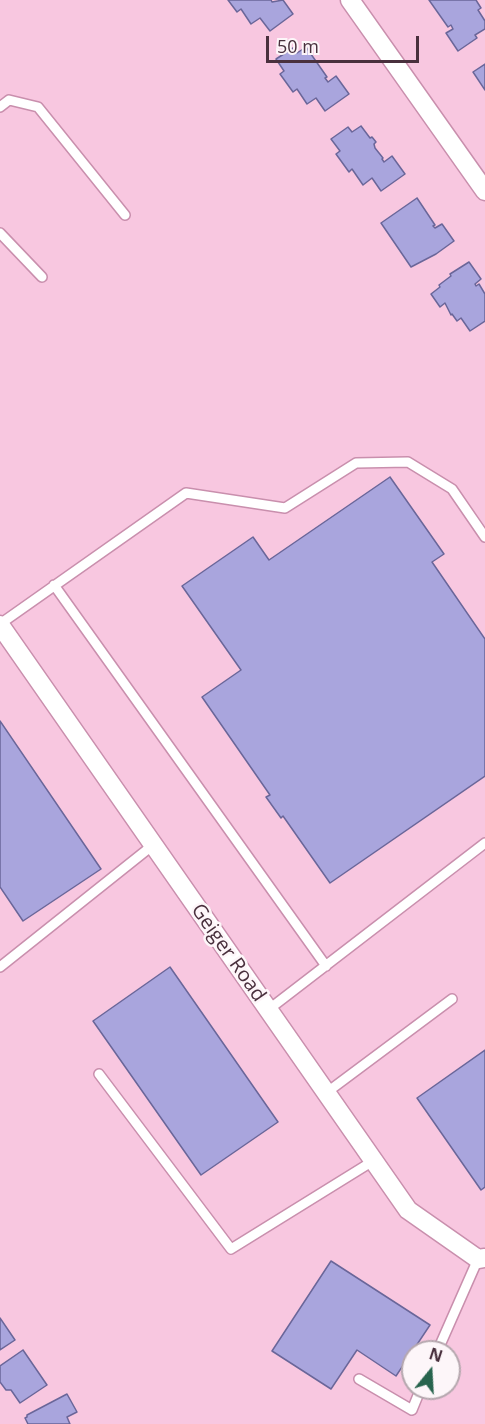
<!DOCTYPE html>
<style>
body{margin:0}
#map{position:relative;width:485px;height:1424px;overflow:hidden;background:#f8c7e0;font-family:"Open Sans",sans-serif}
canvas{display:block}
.north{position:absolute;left:401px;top:1340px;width:60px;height:60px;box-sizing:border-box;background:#fdf6f9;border:2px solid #b5a7ae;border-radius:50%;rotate:18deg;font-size:16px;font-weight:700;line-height:24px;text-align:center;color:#49303d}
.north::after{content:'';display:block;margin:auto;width:21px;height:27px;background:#28644e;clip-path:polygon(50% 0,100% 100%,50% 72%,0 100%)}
.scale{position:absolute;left:266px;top:36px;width:153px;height:27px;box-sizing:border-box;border:3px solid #49303d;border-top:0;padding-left:8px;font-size:18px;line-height:21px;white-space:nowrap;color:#49303d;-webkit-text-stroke:4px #fdf6f9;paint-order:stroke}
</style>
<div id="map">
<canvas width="485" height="1424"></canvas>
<div class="north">N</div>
<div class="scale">50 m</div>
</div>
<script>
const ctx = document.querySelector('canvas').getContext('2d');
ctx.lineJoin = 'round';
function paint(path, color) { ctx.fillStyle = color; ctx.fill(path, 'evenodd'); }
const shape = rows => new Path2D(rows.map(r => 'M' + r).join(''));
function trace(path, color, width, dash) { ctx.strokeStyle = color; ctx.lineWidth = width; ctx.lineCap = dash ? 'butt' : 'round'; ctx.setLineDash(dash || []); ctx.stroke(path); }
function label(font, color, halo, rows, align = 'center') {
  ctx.font = font + ' "Open Sans",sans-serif'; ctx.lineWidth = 5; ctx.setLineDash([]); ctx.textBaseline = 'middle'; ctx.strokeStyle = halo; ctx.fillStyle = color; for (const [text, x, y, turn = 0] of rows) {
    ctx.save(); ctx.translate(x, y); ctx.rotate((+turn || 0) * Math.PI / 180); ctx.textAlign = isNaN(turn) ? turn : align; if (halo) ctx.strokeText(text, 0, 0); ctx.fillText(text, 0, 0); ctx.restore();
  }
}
const building = shape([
 [228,0,271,0,272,2,283,0,293,14,270,31,260,18,251,24,241,9,237,12,228,0],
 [429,0,476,0,481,8,478,10,485,21,485,29,475,35,477,38,458,51,446,33,453,29,451,25,448,27,429,0],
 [306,47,327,77,325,78,328,82,336,76,349,94,325,111,316,98,307,104,297,89,293,92,280,74,284,71,276,59,293,48,297,53,306,47],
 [485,64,485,90,473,72,485,64],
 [361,126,370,138,372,137,376,142,374,144,375,148,383,158,382,159,384,162,392,156,405,174,381,191,372,178,363,185,352,169,349,172,336,154,340,151,331,139,348,127,352,132,361,126],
 [417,198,435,225,433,226,435,228,442,224,454,241,436,254,411,267,381,223,417,198],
 [469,262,481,279,475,284,476,286,479,284,485,294,485,321,470,331,461,318,457,321,452,314,451,315,445,303,440,307,431,294,440,287,439,285,451,276,450,274,469,262],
 [390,477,444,554,432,562,485,639,485,776,330,883,283,816,281,818,266,797,270,795,202,697,241,670,182,586,253,537,269,560,390,477],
 [0,721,101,869,23,921,0,887,0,721],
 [170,967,278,1122,201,1175,93,1021,170,967],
 [485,1050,485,1187,481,1190,417,1098,485,1050],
 [331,1261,430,1325,396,1376,357,1350,331,1389,272,1351,331,1261],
 [0,1318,15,1340,0,1350,0,1318],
 [23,1350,47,1385,20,1403,11,1390,6,1390,0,1382,0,1366,23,1350],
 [67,1394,77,1412,67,1417,70,1424,28,1424,25,1418,27,1417,27,1415,67,1394]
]);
paint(building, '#a9a5dd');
trace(building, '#6a6699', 1.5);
const service = shape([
 [0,107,9,100,38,107,125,215],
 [0,233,42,277],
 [54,585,326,966],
 [0,624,186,493,285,508,356,463,408,462,452,489,485,537],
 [0,967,153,845],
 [268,1010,485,843],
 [99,1074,231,1249,373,1161],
 [326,1093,452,999],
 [437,1352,478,1259],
 [359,1379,412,1410,421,1388]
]);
const minor = shape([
 [350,0,485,191],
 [0,625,408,1210,478,1259,485,1258]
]);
trace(service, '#c98fad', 12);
trace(minor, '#c98fad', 21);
trace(service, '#fff', 9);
trace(minor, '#fff', 18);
label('20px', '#49303d', '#fdf6f9', [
 ["Geiger Road",228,953,55]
]);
</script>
